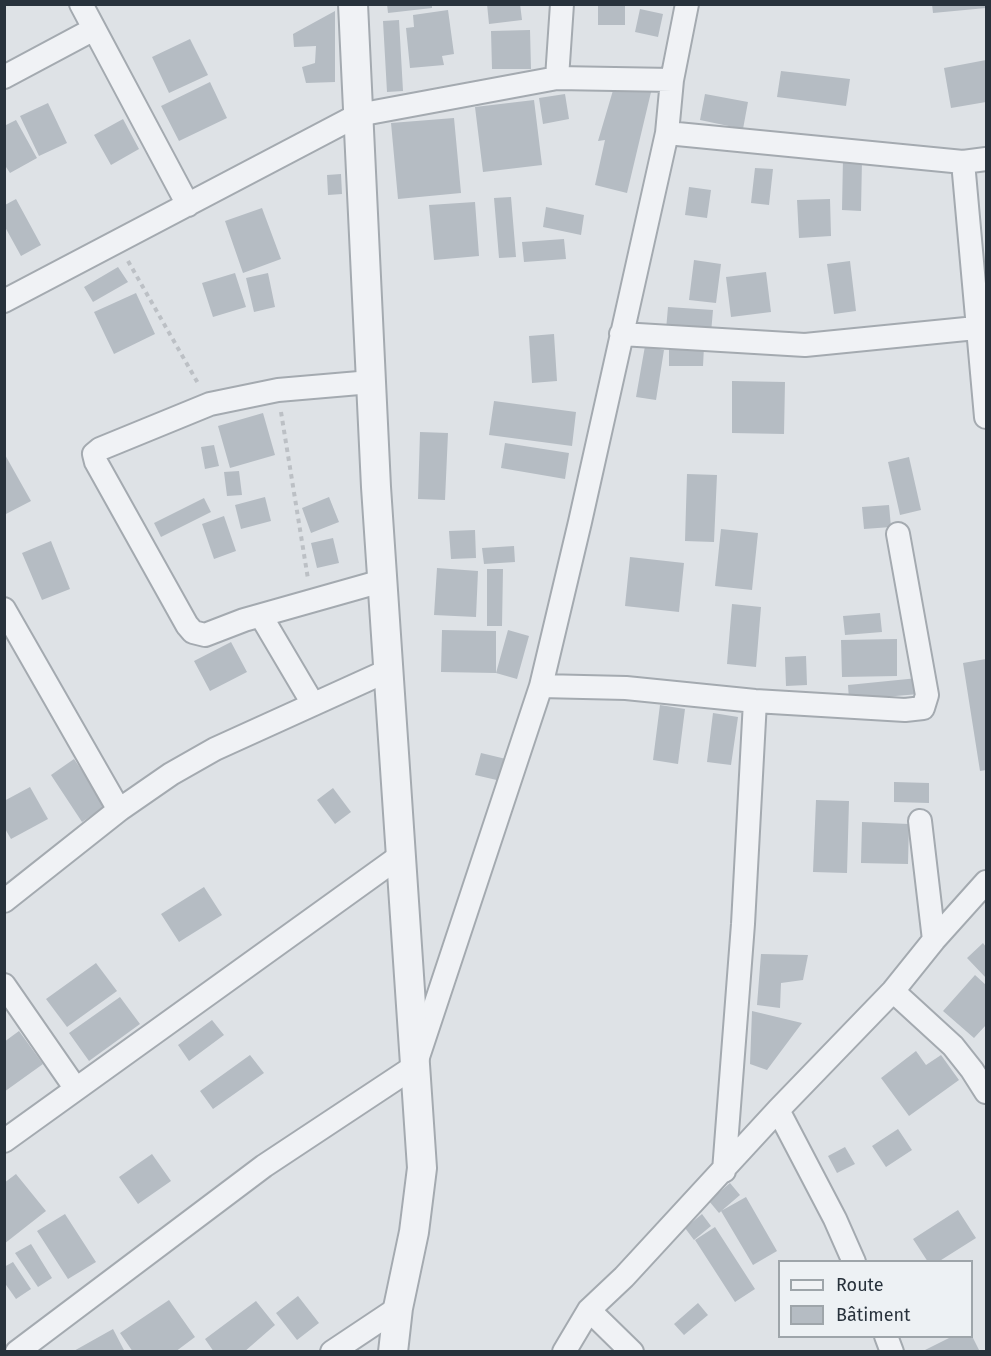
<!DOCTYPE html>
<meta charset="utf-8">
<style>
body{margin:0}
#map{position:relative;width:991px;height:1356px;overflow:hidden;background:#dee2e6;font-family:"Fira Sans",sans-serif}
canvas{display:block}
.frame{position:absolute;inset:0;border:6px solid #28323c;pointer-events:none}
.legend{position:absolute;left:778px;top:1260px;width:195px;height:78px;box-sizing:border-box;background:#edf1f4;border:2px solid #9ea5aa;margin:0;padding:8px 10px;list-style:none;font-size:18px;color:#28323c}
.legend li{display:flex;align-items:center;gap:12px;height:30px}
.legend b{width:30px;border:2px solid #9ea5aa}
</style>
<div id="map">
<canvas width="991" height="1356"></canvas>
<div class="frame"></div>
<ul class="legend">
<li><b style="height:8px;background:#f0f2f5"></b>Route</li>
<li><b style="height:16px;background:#b5bcc3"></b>Bâtiment</li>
</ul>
</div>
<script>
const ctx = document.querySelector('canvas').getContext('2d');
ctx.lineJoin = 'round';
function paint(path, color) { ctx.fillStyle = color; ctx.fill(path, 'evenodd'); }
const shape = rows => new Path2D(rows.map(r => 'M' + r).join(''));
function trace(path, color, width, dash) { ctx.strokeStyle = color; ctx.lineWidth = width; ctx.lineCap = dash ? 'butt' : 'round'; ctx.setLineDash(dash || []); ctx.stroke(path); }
paint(shape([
 [387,4,432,4,432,8,388,13],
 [487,4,520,4,522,20,489,24],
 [598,4,625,4,625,25,598,25],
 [932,4,986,4,986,8,933,13],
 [640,9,663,14,658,37,635,32],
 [448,10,454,54,442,56,444,65,410,68,406,28,414,27,413,15],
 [335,11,335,82,306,83,302,67,315,63,316,46,294,47,293,34],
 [399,20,403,91,387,92,383,21],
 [530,30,531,69,492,69,491,31],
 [190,39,208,75,169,93,152,57],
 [986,60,986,102,951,108,944,68],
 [781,71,850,79,846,106,777,97],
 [210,82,227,118,179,141,161,106],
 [614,87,652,88,627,193,595,185,605,140,598,141],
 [565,94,569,119,543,124,539,98],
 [705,94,748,102,743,129,700,120],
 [534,100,542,165,483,172,475,107],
 [48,103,67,143,39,156,20,116],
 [454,118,461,193,398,199,391,123],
 [123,119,139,149,111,165,94,135],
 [16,120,37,158,10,173,4,164,4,126],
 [843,158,862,159,861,211,842,210],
 [755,168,773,169,769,205,751,203],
 [341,174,342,194,328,195,327,175],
 [689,187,711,190,707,218,685,215],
 [511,197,516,257,499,258,494,198],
 [16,199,41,245,21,256,5,227,5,205],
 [830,199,831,236,799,238,797,200],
 [475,202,479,256,434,260,429,205],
 [546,207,584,215,581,235,543,227],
 [262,208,281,259,243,273,225,221],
 [564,239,566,259,524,262,522,242],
 [694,260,721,264,716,303,689,300],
 [850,261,856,311,834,314,827,264],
 [118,267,128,282,93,302,84,287],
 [766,272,771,312,731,317,726,277],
 [235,273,246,307,213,317,202,283],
 [268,273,275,307,254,312,246,278],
 [136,293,155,334,114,354,94,312],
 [668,307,713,310,711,333,666,330],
 [554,334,557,381,532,383,529,336],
 [645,346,664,350,656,400,636,397],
 [669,347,704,347,703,366,669,366],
 [732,381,785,382,784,434,732,433],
 [494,401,576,412,572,446,489,435],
 [263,413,275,455,230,468,218,426],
 [420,432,448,433,445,500,418,499],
 [505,443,569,453,565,479,501,468],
 [214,445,219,466,205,469,201,447],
 [4,453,31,501,4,515],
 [909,457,921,510,900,515,888,462],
 [239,471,242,495,227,496,224,472],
 [687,474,717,475,714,542,685,541],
 [265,497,271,521,241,529,235,505],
 [329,497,339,522,311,533,302,508],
 [204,498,211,512,161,537,154,523],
 [889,505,891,527,864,529,862,507],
 [224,516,236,551,214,559,202,524],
 [721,529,758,533,752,590,715,586],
 [475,530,476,558,451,559,449,531],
 [333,538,339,563,317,568,311,543],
 [51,541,70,589,42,600,22,553],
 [514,546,515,562,484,564,482,548],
 [630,557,684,563,679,612,625,606],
 [437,568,478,571,476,617,434,615],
 [487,569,503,569,502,626,487,626],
 [732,604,761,607,756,667,727,664],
 [880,613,882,632,845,635,843,616],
 [442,630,496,631,496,673,441,672],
 [508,630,529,636,517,679,496,673],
 [897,639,897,676,842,677,841,640],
 [231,642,247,672,210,691,194,661],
 [806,656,807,685,786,686,785,657],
 [986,659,986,770,980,771,963,663],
 [918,678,919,694,849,700,848,685],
 [660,705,685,709,678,764,653,760],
 [713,713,738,717,731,765,707,762],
 [481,753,506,759,501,781,475,775],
 [74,759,106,806,82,822,51,775],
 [894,782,929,783,929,803,894,802],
 [30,787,48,819,11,839,4,827,4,801],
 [333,788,351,812,335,824,317,800],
 [816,800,849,801,847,873,813,872],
 [862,822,909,824,908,864,861,863],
 [204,887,222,915,179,942,161,914],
 [983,943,986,947,986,978,967,958],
 [761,954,808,955,803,980,781,983,780,1008,757,1005],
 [96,963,117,991,67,1027,46,999],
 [975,975,986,985,986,1025,974,1038,943,1011],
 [120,997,140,1024,89,1061,69,1033],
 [752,1011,802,1023,767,1070,750,1064],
 [212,1020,224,1035,189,1061,178,1045],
 [19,1031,43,1064,4,1092,4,1042],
 [916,1051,926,1065,941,1055,959,1080,909,1116,881,1078],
 [250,1055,264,1073,213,1109,200,1091],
 [898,1129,912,1150,886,1167,872,1146],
 [845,1147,855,1164,837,1173,828,1156],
 [152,1154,171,1181,138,1204,119,1177],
 [16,1174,46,1211,4,1244,4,1183],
 [730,1183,740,1195,719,1213,709,1201],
 [746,1197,777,1251,753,1265,721,1211],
 [958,1210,976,1238,938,1262,928,1262,913,1239],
 [65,1214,96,1262,68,1279,37,1231],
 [702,1214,711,1226,694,1240,685,1228],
 [715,1227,755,1289,735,1302,695,1240],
 [31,1244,52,1278,38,1287,15,1253],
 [13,1262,31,1289,16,1299,4,1282,4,1267],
 [298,1296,319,1323,297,1340,276,1313],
 [169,1300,195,1337,175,1352,133,1352,120,1333],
 [256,1301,275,1325,244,1352,214,1352,205,1339],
 [698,1303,708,1315,684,1335,674,1324],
 [113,1329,125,1352,72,1352],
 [953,1336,972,1336,980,1352,926,1352,925,1350]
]), '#b5bcc3');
const minor = shape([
 [81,4,188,205],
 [4,77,94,29],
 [557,78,562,4],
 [667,133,963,162,986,159],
 [963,162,986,417],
 [4,301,358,115,557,78,672,80],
 [621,334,805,345,986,327],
 [371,382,278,390,210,404,100,449,94,454,96,462,187,625,193,632,205,635,244,620,382,581],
 [4,609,119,810],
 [261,616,313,704],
 [541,686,626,688,755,701,905,710,923,708,927,695,898,534],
 [920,821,934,940],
 [4,901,119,810,171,774,215,749,389,670],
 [4,985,76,1089],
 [893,991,953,1046,972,1070,986,1092],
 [778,1110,835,1219,854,1262],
 [4,1141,400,856],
 [724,1171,743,924,755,701],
 [589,1310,632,1352],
 [886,1336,892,1352],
 [17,1352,264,1166,415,1066,541,686,580,522,667,133,672,80,687,4],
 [332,1352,398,1308],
 [564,1352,589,1310,624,1277,778,1110,893,991,934,940,986,882]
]);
const tertiary = shape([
 [353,4,376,487,422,1168,414,1232,398,1308,393,1352]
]);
trace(minor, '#a4aab0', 26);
trace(tertiary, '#a4aab0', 32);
trace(shape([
 [128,261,199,385],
 [281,412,308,579]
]), '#bcc0c5', 4, [4.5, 4.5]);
trace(minor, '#f0f2f5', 22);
trace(tertiary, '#f0f2f5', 28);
</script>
